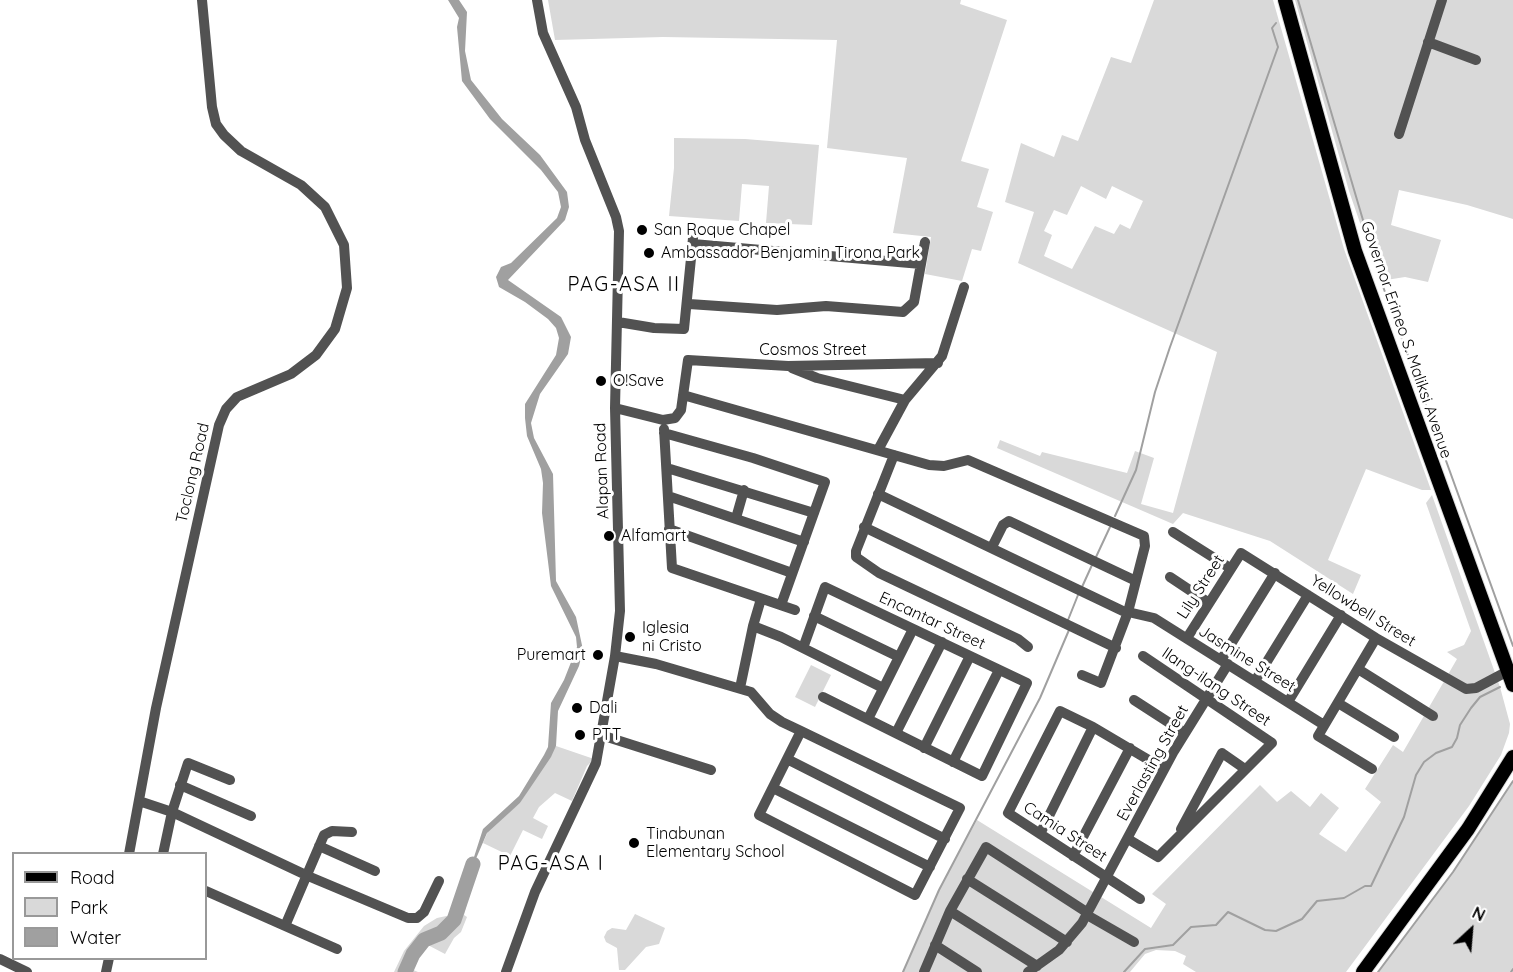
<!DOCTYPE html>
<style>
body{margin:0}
#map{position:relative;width:1513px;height:972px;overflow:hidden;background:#fff;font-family:Quicksand,sans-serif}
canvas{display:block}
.legend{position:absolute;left:12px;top:852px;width:195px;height:108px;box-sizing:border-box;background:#fff;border:2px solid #999;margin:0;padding:8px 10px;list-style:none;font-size:18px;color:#000}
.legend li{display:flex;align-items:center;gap:12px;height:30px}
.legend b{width:30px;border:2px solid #999}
.north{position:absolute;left:1441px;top:900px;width:60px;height:60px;-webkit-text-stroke:4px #fff;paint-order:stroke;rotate:26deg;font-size:16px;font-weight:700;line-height:24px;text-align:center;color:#000}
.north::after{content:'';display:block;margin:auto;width:21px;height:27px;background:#000;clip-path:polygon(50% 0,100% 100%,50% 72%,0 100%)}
</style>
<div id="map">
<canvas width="1513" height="972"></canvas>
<ul class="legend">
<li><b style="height:8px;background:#000"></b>Road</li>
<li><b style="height:16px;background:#d9d9d9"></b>Park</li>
<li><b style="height:16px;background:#a0a0a0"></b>Water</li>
</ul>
<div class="north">N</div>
</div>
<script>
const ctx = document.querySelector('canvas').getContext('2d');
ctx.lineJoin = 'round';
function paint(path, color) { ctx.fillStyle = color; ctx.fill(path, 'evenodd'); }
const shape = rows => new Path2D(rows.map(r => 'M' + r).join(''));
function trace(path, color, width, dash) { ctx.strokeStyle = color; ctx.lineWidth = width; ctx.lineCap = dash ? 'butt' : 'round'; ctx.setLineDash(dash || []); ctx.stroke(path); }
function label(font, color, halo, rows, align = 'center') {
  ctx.font = font + ' Quicksand,sans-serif'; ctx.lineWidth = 6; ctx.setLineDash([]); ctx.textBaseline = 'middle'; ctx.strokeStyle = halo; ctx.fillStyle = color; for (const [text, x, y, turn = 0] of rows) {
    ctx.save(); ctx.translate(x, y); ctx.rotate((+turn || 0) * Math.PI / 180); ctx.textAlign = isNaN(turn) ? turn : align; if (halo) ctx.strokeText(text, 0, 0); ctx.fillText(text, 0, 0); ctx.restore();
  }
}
paint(shape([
 [548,0,961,0,960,4,1007,20,961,161,989,169,977,207,993,212,981,251,972,249,962,281,925,274,931,237,893,233,907,158,827,148,837,40,663,37,555,40],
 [1154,0,1273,0,1344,249,1431,490,1422,490,1366,469,1328,560,1361,575,1353,594,1270,541,1183,513,1173,524,997,448,1000,440,1040,456,1042,452,1127,473,1135,451,1154,458,1141,504,1173,513,1217,352,1018,263,1034,212,1005,202,1021,143,1054,157,1062,135,1078,141,1111,57,1131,63],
 [1081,186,1106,199,1112,186,1143,201,1130,229,1120,224,1114,234,1095,226,1072,269,1044,256,1052,235,1044,231,1054,210,1067,215],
 [1295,0,1513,0,1513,219,1467,205,1399,190,1391,225,1441,240,1428,282,1405,277,1380,281,1349,191],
 [674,138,745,139,819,145,812,225,766,223,769,186,742,184,739,221,669,216,674,168],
 [1432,495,1500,687,1510,724,1509,733,1501,755,1469,806,1346,972,1196,972,1183,964,1186,956,1175,951,1156,950,1145,954,1130,972,903,972,939,890,977,820,1151,928,1166,904,1152,894,1260,785,1277,802,1291,791,1310,807,1321,793,1339,808,1319,834,1346,852,1381,802,1365,789,1393,745,1403,752,1457,659,1447,652,1464,645,1471,631,1426,503],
 [811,665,831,675,815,707,795,697],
 [556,746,594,759,587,766,572,801,555,793,539,807,533,818,548,826,542,839,523,830,510,856,483,843,489,829,520,803],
 [1513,781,1513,972,1378,972,1453,872],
 [457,890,469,895,464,915,467,917,461,932,454,938,445,954,424,943,409,968,418,972,394,972,404,951,424,926,437,918,451,915,457,899],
 [635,914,665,928,659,944,646,947,625,970,619,970,617,948,606,942,604,937,607,931,612,928,626,930]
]), '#d9d9d9');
paint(shape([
 [448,0,459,0,467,12,465,51,471,80,502,119,540,155,567,192,569,207,565,220,508,280,561,317,571,337,568,354,540,394,531,423,534,438,553,474,556,581,576,617,583,650,579,666,558,711,556,746,551,757,520,803,487,833,466,882,483,829,519,796,544,755,548,747,551,703,564,680,577,647,576,637,551,586,542,513,543,483,541,469,527,436,525,418,525,404,556,355,559,338,556,328,548,319,525,302,499,287,496,277,501,267,511,263,557,218,561,207,558,192,541,170,490,119,462,81,457,27,459,18]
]), '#a0a0a0');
trace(shape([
 [1298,0,1381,281,1513,646],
 [1115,516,1136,470,1155,392,1170,347,1278,47,1272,28,1276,23],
 [1096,557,1110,527],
 [1082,587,1092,565],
 [1068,620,1078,595],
 [903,972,939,890,1040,698,1069,630],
 [1124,972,1145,949,1173,945,1191,927,1216,925,1228,912,1265,930,1276,931,1302,919,1317,901,1344,898,1365,886,1371,886,1404,817,1416,775,1424,762,1436,753,1452,747,1457,738,1460,725,1471,708,1480,697,1500,687],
 [1378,972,1453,872,1513,781],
 [1511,972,1513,969]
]), '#a0a0a0', 2);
trace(shape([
 [405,972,413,954,424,940,441,933,454,920,473,864]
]), '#a0a0a0', 15);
const major = shape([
 [1285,0,1355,251,1513,685],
 [1363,972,1468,829,1513,757]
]);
trace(major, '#dbdbdb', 16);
trace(shape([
 [1428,42,1476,60],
 [1399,134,1442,0],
 [693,244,921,264],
 [689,304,777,310,826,306,903,312,914,302,925,242],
 [618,322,654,328,684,329,694,228],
 [792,368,817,378,905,400],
 [683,395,929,465,944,466,968,460,1144,536,1145,546,1128,612,1101,683,1082,675],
 [615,408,663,420,675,418,681,410,688,360,788,366,938,363],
 [664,429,672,568,795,610],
 [664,433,753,458,825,482,781,605],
 [878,450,905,400,942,356,964,287],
 [894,455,856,551,856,557,879,573,1018,639,1028,647],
 [667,468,814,513],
 [878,494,1127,613],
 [668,496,804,542],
 [736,518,744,490],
 [864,527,1116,648],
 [669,529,792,573],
 [1173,532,1230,568],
 [992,547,1003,525,1009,521,1136,581],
 [1170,577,1209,603],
 [1128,612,1154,618,1324,725],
 [814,616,899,657],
 [753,626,781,637,883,688],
 [1187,638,1241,553,1376,638,1466,689,1476,688,1508,671],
 [803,648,825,587,1027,683,982,776,823,697],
 [615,656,656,664,751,692,770,714,782,722,801,731,960,808,915,895,759,815,801,731],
 [1221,660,1275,573],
 [1358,669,1433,716],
 [1255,681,1308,595],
 [740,688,753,626,761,599],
 [1134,700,1185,733],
 [1288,702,1341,615],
 [1338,703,1394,737],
 [868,719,913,629],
 [896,733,942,642],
 [601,735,711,770],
 [924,748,970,656],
 [787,759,945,839],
 [953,762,999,670],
 [1372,769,1318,736,1376,638],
 [180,785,251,816],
 [773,788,930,867],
 [139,801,172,812,308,876,408,918,417,918,424,912,439,881],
 [1181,829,1222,753,1245,769],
 [1040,834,1093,727],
 [1128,839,1158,857,1272,743,1143,656],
 [319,846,375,871],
 [129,854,156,708,219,425,226,409,237,397,291,374,316,355,335,329,347,288,344,245,325,207,301,185,241,151,224,135,216,124,212,107,202,0],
 [163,854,172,812,188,763,230,780],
 [1073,856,1130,748],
 [967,879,1067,942],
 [206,891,337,949],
 [1140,899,1008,813,1060,711,1093,727,1164,769],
 [950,911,1037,966],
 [1087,915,1134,942],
 [285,926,324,835,332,831,352,832],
 [935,945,977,972],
 [0,959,27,972],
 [106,972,109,958],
 [506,972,535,892,596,763,615,656,620,611,615,408,619,231,616,217,585,140,576,107,543,33,537,0],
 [924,972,950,911,986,847,1088,913],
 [1028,972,1059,950,1082,923,1174,751,1228,664]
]), '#525252', 10);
trace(major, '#000', 14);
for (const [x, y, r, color] of [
 [642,230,6,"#000"],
 [649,253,6,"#000"],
 [601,381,6,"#000"],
 [609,536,6,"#000"],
 [630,637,6,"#000"],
 [598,655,6,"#000"],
 [577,708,6,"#000"],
 [580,735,6,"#000"],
 [634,843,6,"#000"]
]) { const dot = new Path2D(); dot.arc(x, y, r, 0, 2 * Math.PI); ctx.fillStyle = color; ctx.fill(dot); trace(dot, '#fff', 2); }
label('16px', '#000', '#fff', [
 ["San Roque Chapel",654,230],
 ["Ambassador Benjamin Tirona Park",661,253],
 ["O!Save",613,381],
 ["Alfamart",621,536],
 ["Iglesia",642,628],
 ["ni Cristo",642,646],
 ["Puremart",586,655,"right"],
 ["Dali",589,708],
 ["PTT",592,735],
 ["Tinabunan",646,834],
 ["Elementary School",646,852]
], 'left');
label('16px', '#000', '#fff', [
 ["Governor Erineo S. Maliksi Avenue",1406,340,71],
 ["Cosmos Street",813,350],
 ["Alapan Road",602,471,-92],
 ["Toclong Road",193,473,-77],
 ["Lily Street",1201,587,-57],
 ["Yellowbell Street",1363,611,32],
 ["Encantar Street",932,621,25],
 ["Jasmine Street",1247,659,32],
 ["Ilang-ilang Street",1216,687,34],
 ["Everlasting Street",1153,763,-61],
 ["Camia Street",1065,832,33]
]);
ctx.letterSpacing = '1.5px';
label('20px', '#000', '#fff', [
 ["PAG-ASA II",624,285],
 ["PAG-ASA I",551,864]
]);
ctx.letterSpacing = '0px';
</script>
